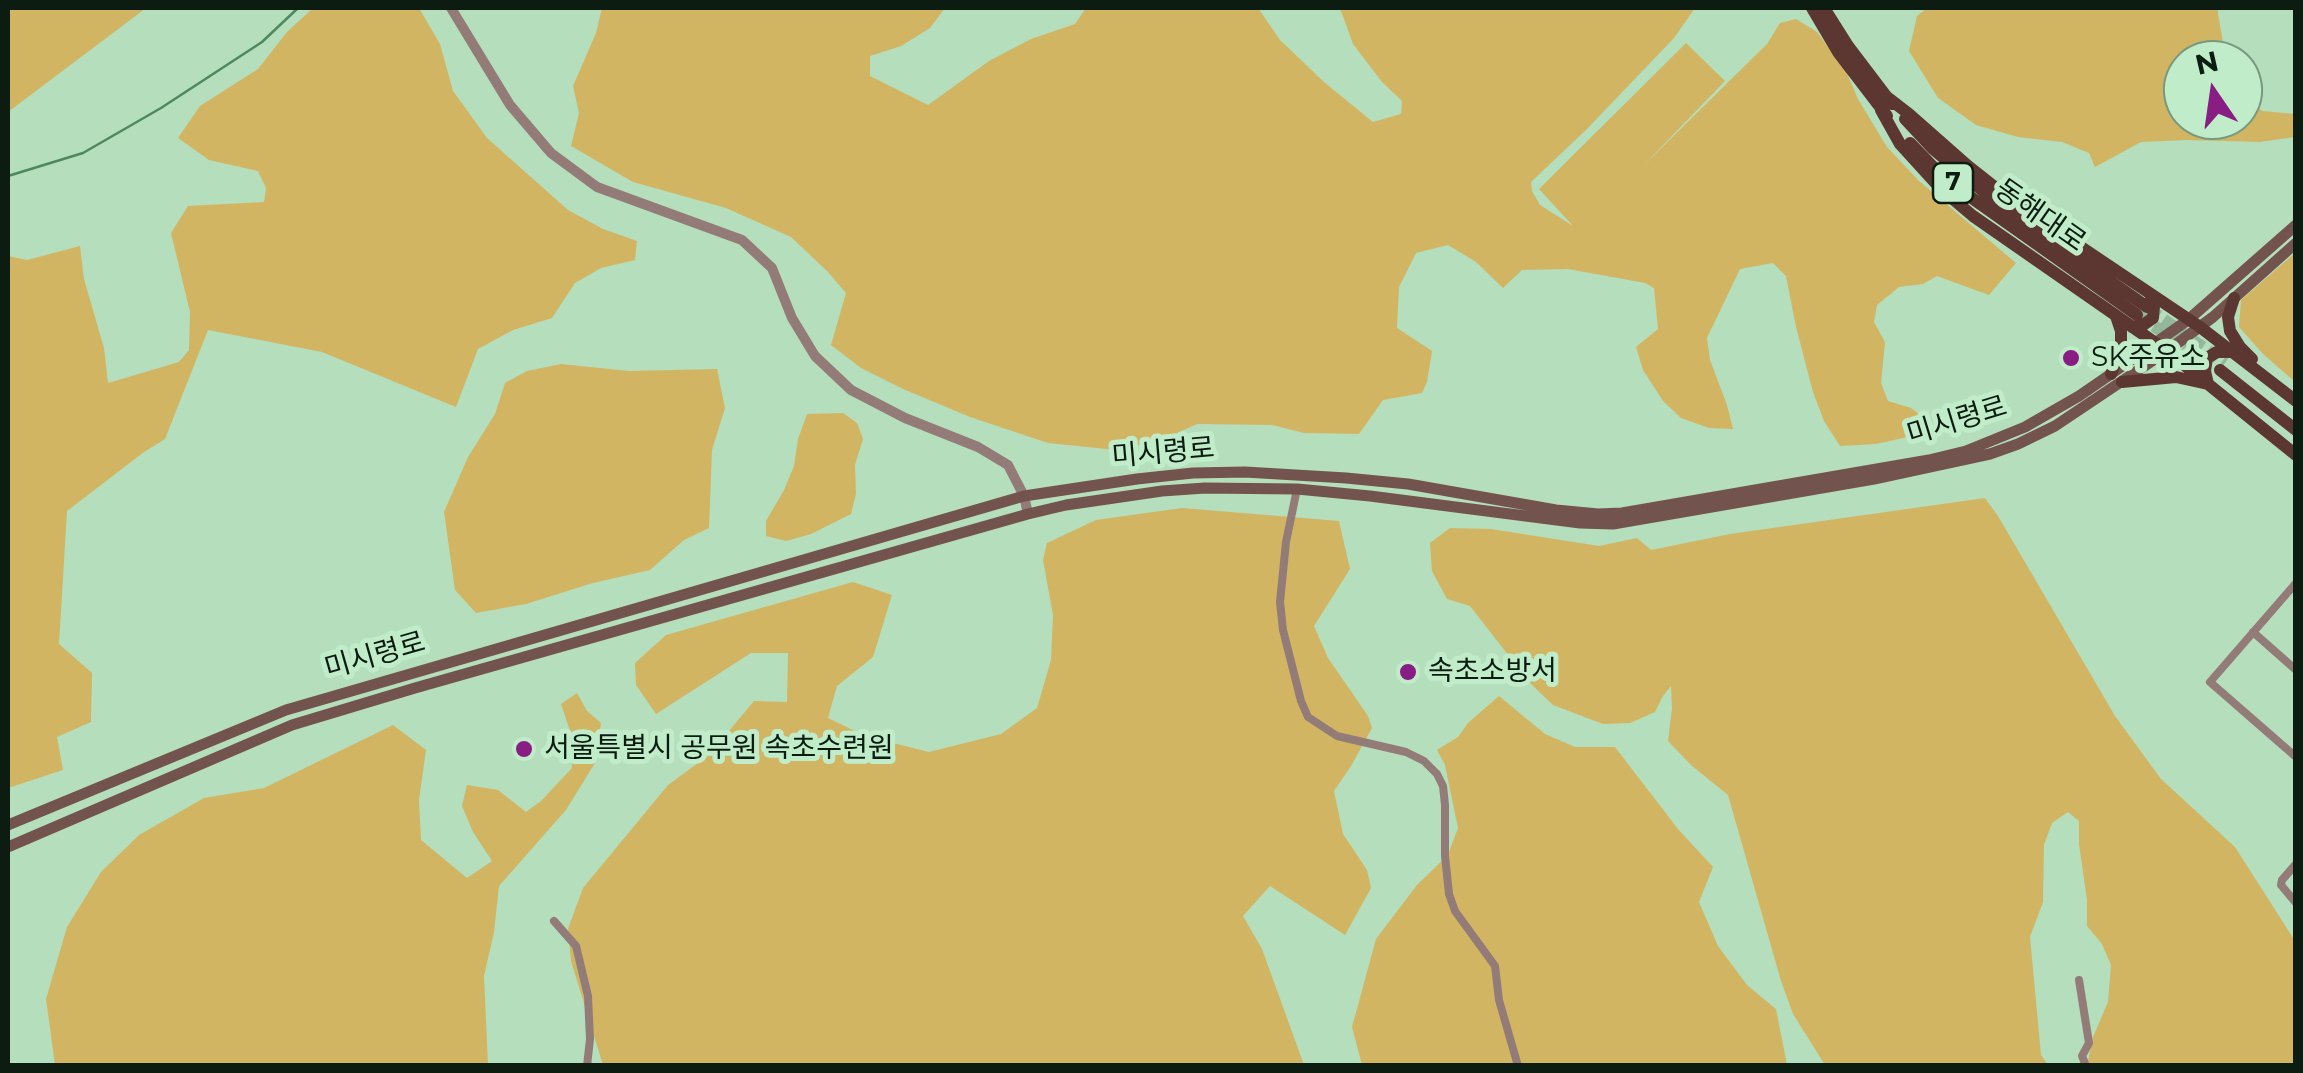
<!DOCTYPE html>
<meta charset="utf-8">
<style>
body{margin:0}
#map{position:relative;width:2303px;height:1073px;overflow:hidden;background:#b4debc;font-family:Montserrat,sans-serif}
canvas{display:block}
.frame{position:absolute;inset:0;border:10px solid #0c1c10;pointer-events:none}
.north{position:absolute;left:2163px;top:40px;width:100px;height:100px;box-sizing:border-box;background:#c0ecc9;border:2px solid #78997f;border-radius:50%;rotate:347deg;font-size:28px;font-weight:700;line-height:40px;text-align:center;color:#0c1c10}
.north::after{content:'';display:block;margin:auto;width:35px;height:45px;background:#881d83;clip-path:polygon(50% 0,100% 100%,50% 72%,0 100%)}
</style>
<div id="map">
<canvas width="2303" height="1073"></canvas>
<div class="frame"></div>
<div class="north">N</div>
</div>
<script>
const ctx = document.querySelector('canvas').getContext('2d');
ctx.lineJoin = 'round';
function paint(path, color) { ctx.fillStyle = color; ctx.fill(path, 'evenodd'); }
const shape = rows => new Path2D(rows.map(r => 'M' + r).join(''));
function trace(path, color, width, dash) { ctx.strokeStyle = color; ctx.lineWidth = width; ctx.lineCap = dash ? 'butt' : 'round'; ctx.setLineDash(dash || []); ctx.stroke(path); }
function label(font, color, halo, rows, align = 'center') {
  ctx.font = font + ' Montserrat,"Noto Sans KR",sans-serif'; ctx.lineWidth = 10; ctx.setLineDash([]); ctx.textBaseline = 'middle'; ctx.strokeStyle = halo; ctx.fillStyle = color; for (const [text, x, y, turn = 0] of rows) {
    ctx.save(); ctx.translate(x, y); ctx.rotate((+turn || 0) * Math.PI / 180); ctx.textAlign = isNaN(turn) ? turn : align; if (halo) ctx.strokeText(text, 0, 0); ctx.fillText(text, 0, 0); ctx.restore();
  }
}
paint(shape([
 [8,8,146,8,8,112],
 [313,8,419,8,440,44,453,91,487,138,568,210,603,229,637,241,635,260,601,268,575,283,552,318,513,330,478,349,456,407,322,352,208,330,165,439,144,452,67,511,59,644,92,673,91,722,57,737,63,770,8,788,8,256,27,260,80,246,84,279,104,348,108,383,179,362,189,350,190,312,171,233,188,206,264,202,266,188,258,171,209,160,178,138,200,106,258,69,287,32],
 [602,8,945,8,930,28,901,46,870,56,870,76,928,105,989,61,1031,39,1075,24,1086,8,1258,8,1280,40,1324,82,1373,122,1401,114,1402,101,1382,82,1353,44,1340,8,1695,8,1674,38,1587,129,1531,182,1532,191,1540,205,1573,226,1539,189,1686,43,1725,81,1643,166,1767,44,1780,23,1796,19,1817,32,1846,71,1858,99,1887,147,1919,181,2016,263,1989,295,1937,276,1923,284,1899,287,1877,305,1874,322,1885,342,1881,383,1888,401,1911,408,1934,425,1921,434,1876,444,1840,446,1824,421,1813,392,1796,327,1786,276,1773,263,1740,269,1707,338,1710,360,1727,405,1733,429,1709,428,1681,418,1663,401,1643,370,1636,347,1658,329,1654,288,1645,283,1568,269,1522,270,1503,288,1476,262,1448,245,1416,253,1399,287,1397,328,1432,351,1427,382,1422,393,1383,400,1359,434,1304,433,1272,425,1197,424,1159,441,1116,450,1048,443,970,417,903,389,861,368,831,345,846,293,827,271,791,237,726,208,633,182,571,146,579,113,573,86,596,33],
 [1927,8,2217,8,2226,60,2183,60,2183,120,2243,120,2243,95,2262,111,2295,114,2295,137,2260,142,2187,140,2141,142,2095,167,2089,153,2062,142,2018,137,1976,125,1938,98,1909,51,1917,16],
 [2295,253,2295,382,2263,354,2239,327,2241,300],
 [561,364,629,371,717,369,725,408,712,450,709,528,684,540,650,570,593,583,526,604,476,613,455,590,444,512,468,457,495,414,505,383,527,371],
 [843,413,857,423,863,439,855,465,856,494,851,514,811,534,786,541,766,536,766,521,784,490,794,466,798,439,807,414],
 [1985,498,1998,516,2115,716,2161,779,2235,847,2295,941,2295,1064,2090,1065,2088,1061,2093,1037,2108,1002,2111,965,2102,944,2087,926,2087,900,2079,844,2079,821,2068,812,2052,823,2044,845,2043,902,2030,937,2041,1055,2048,1065,1825,1065,1793,1014,1781,981,1728,795,1691,765,1668,741,1672,709,1671,686,1663,696,1655,712,1630,723,1603,724,1553,705,1530,683,1470,606,1447,599,1432,571,1430,543,1450,528,1491,529,1599,546,1637,538,1651,550,1730,534],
 [1182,508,1339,521,1350,569,1314,626,1328,658,1368,716,1372,728,1351,766,1334,791,1343,834,1367,870,1371,888,1345,935,1270,886,1243,916,1262,949,1304,1065,603,1065,571,961,568,929,583,888,668,785,709,755,754,701,787,702,788,653,751,653,656,714,636,685,635,663,666,635,853,582,892,595,873,657,837,686,828,718,865,736,929,752,1001,734,1037,708,1051,660,1053,615,1043,560,1047,543,1096,520],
 [577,693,587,711,601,723,595,763,566,810,499,886,494,932,484,976,488,1065,55,1065,46,999,67,927,101,872,139,835,204,798,264,788,393,725,426,750,419,800,421,840,467,878,492,861,473,832,462,806,467,785,498,790,526,812,541,801,572,768,570,731,561,704],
 [1499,696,1545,734,1575,747,1615,747,1678,829,1713,867,1699,902,1718,946,1747,985,1776,1009,1787,1065,1362,1065,1352,1027,1376,939,1417,885,1448,855,1458,828,1445,765,1437,750,1458,737,1468,723]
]), '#d2b562');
trace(shape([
 [8,176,83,153,161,108,262,42,298,8]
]), '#50885d', 2.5);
trace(shape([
 [2149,309,2225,363],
 [2139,316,2214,366]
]), '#92b79a', 12, [12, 6]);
trace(shape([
 [1297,489,1286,542,1280,602,1283,630,1301,701,1308,717,1337,736,1406,752,1424,761,1437,774,1443,786,1445,805,1445,856,1449,894,1455,911,1495,966,1499,1000,1518,1066],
 [2296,583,2210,682,2296,757],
 [2253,632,2296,670],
 [2296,864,2282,880,2281,885,2296,903],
 [554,921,576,946,588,996,590,1039,587,1066],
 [2079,980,2089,1043,2082,1056,2086,1066]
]), '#937c78', 8);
trace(shape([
 [451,8,510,105,551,153,597,187,742,240,772,268,792,318,815,356,851,390,905,418,978,447,1008,465,1024,496,1028,514]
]), '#937c78', 10);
trace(shape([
 [8,825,286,710,1024,496,1137,479,1193,473,1245,472,1346,478,1408,484,1556,510,1598,514,1622,513,1929,460,1966,451,2025,427,2079,396,2111,374,2188,320,2296,225],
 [8,847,292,725,415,688,1028,514,1066,505,1162,491,1205,488,1297,489,1370,496,1580,523,1613,524,1874,479,1990,454,2018,444,2055,426,2167,351,2213,317,2296,243]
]), '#73534d', 11);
trace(shape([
 [1812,8,1838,52,1887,116],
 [1824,8,1848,46,1892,104],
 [1887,97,1909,114,1968,166,2011,200,2200,327,2296,401],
 [1881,110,1900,144,1941,189,1973,216,2167,351,2296,455],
 [1905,119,1933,149,1990,197,2147,307],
 [1910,143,1937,171,1962,191,2137,315],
 [2234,298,2228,317,2230,331,2240,347,2252,359],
 [2132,327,2143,325,2153,318,2154,306,2151,299],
 [2220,370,2296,430],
 [2111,374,2121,349,2121,331,2116,316],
 [2122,382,2176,377,2208,384,2205,371,2207,358,2217,352,2231,352]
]), '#5c3630', 12);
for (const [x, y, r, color] of [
 [2071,358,10,"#881d83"],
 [1408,672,10,"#881d83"],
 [524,749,10,"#881d83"]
]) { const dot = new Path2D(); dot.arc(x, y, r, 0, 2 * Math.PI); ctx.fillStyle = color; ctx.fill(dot); trace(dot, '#c0ecc9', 4); }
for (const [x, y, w] of [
 [1953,183,40]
]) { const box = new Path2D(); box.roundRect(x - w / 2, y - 20, w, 40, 8); ctx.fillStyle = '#c0ecc9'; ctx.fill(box); trace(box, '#0c1c10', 2.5); }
label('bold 25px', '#0c1c10', null, [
 ["7",1953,183]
]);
label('28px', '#0c1c10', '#c0ecc9', [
 ["동해대로",2040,216,35],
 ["미시령로",1957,421,-17],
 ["미시령로",1163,453,-5],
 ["미시령로",375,656,-16]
]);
label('28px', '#0c1c10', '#c0ecc9', [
 ["SK주유소",2091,358],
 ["속초소방서",1428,672],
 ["서울특별시 공무원 속초수련원",544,749]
], 'left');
</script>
